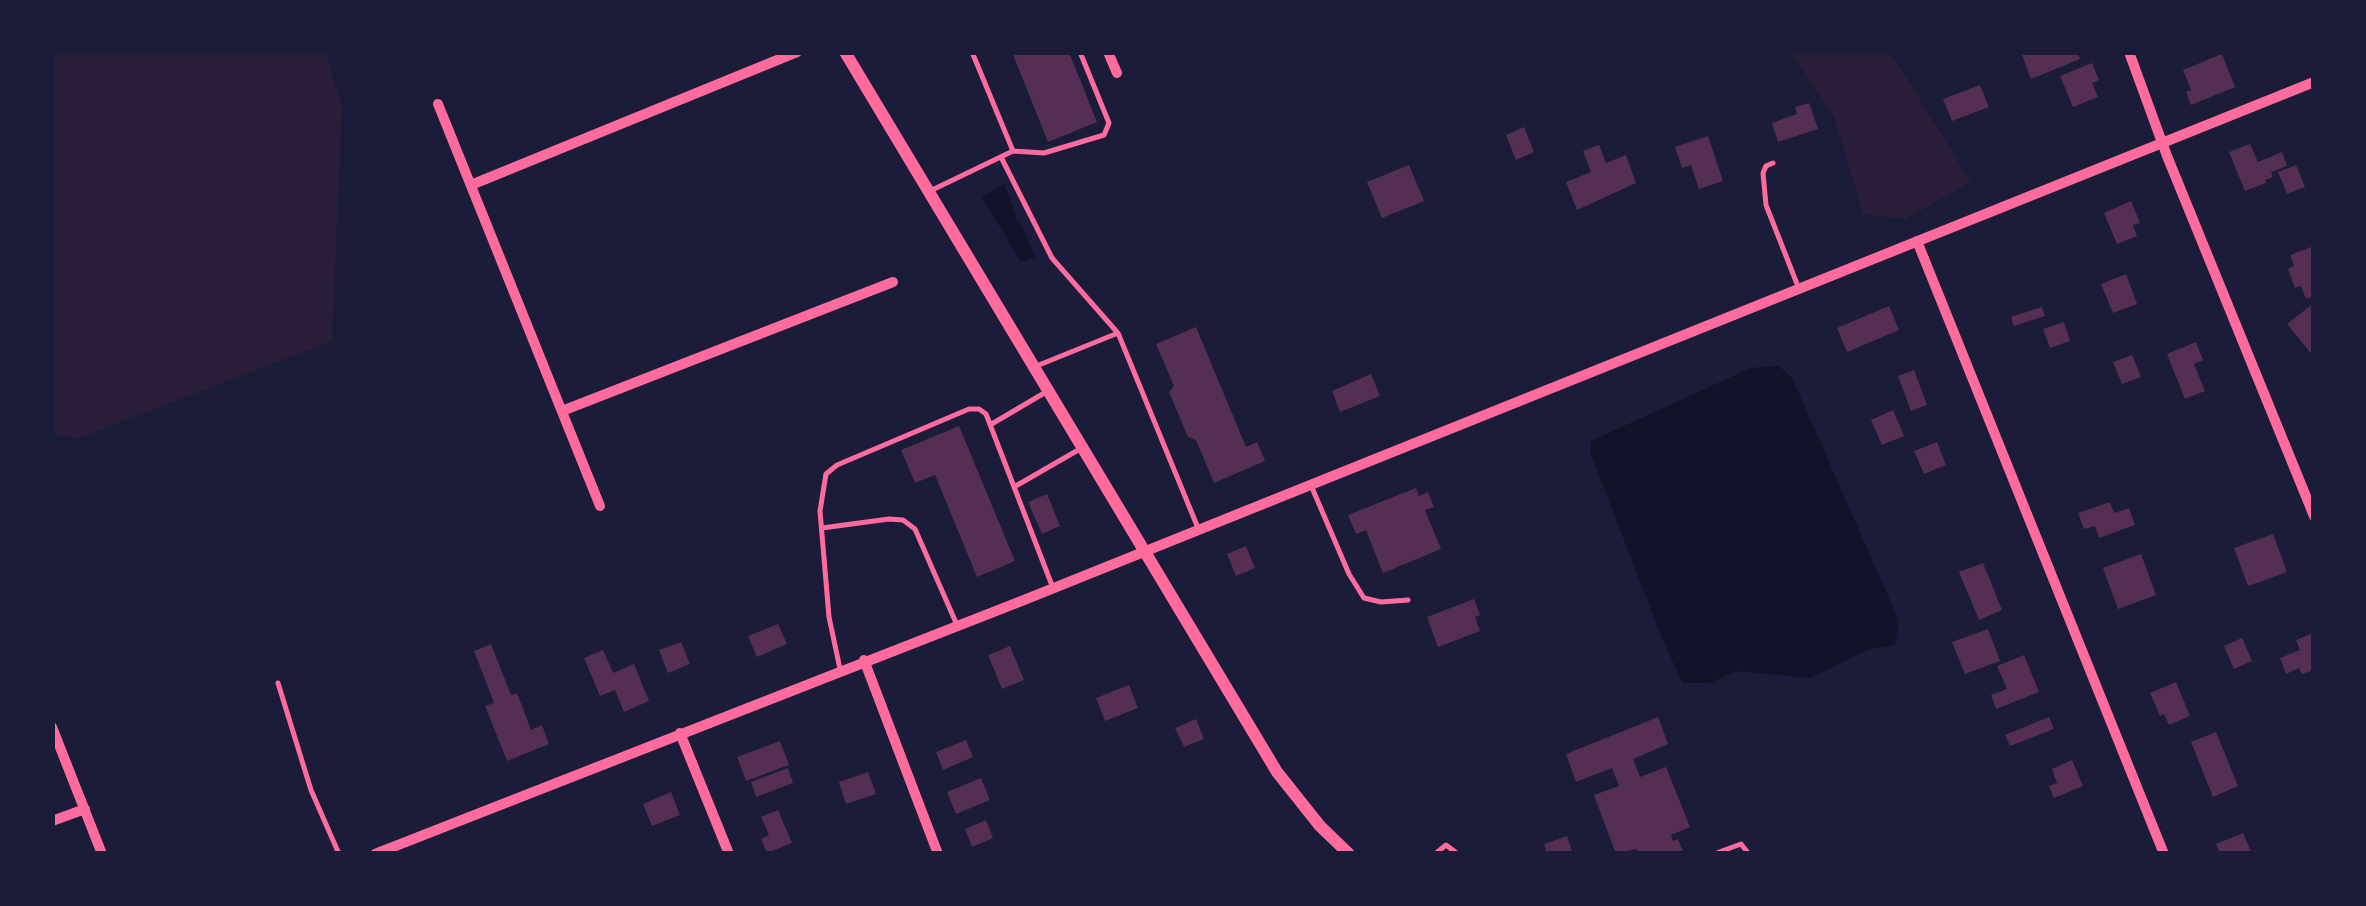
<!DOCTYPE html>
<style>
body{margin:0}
#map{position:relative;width:2366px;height:906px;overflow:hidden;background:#1b1b3a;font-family:"Public Sans",sans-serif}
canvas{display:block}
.frame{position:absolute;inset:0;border:55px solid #1b1b3a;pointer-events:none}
</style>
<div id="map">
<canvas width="2366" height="906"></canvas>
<div class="frame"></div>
</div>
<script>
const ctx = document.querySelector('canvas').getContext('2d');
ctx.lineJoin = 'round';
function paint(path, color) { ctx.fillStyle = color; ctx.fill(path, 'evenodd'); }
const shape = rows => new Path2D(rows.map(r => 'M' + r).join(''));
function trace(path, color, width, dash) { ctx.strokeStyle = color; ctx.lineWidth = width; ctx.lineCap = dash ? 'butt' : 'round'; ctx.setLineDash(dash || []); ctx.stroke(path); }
paint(shape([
 [53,52,326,53,342,107,332,341,79,438,53,435],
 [1792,53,1891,53,1971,182,1906,219,1863,214,1834,116]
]), '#2a1e3b');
paint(shape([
 [1005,184,1018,223,1021,222,1035,257,1021,262,982,197],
 [1779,366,1792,378,1899,621,1895,644,1867,650,1810,678,1736,671,1710,683,1683,683,1664,643,1590,452,1591,441,1751,368]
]), '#12122b');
paint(shape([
 [1012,52,1069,52,1097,122,1048,142],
 [2021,52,2077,52,2080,59,2031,79],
 [2222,54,2235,87,2191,105,2186,92,2191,90,2183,70],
 [2092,63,2099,80,2092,83,2098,97,2073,107,2060,76],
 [1980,85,1989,107,1952,121,1943,99],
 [1809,103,1818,129,1778,142,1772,123,1797,114,1795,107],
 [1524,127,1534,152,1516,160,1506,135],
 [1708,136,1723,181,1699,189,1691,165,1682,168,1675,147],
 [2250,144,2258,162,2282,152,2287,166,2271,172,2273,177,2265,180,2266,183,2245,191,2229,152],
 [1599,145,1606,163,1626,155,1636,183,1577,210,1566,182,1591,172,1583,151],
 [1409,165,1424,201,1382,218,1367,182],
 [2296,165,2305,187,2287,194,2278,172],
 [2131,201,2140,223,2133,225,2137,236,2117,244,2104,213],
 [2311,247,2314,296,2306,299,2301,286,2295,288,2288,269,2294,266,2290,255],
 [2126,274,2137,304,2113,313,2101,284],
 [1889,306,1899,330,1847,352,1837,328],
 [2310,306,2314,311,2314,357,2287,324],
 [2042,307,2045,316,2014,326,2011,317],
 [2064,322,2070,341,2050,348,2043,329],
 [1196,327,1246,447,1257,442,1265,461,1214,483,1196,440,1188,437,1169,392,1174,386,1156,344],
 [2196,342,2203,360,2194,364,2205,391,2185,399,2167,354],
 [2132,355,2141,377,2122,384,2113,362],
 [1914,370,1927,405,1911,411,1898,376],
 [1371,374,1380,396,1340,412,1332,391],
 [1893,410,1904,436,1882,445,1871,420],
 [959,426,1015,561,977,577,935,475,915,483,901,450],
 [1937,442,1946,465,1924,474,1914,451],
 [1416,488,1419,496,1428,492,1434,507,1425,510,1441,549,1383,573,1366,530,1356,534,1348,515],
 [1047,494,1060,526,1042,534,1028,502],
 [2110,502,2114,513,2129,508,2135,525,2099,538,2095,526,2084,529,2078,513],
 [2273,534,2287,572,2248,586,2234,548],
 [1246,546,1255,568,1236,576,1227,554],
 [2141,554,2156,595,2118,609,2103,568],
 [1983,563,2002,610,1979,620,1959,572],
 [1474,599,1480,615,1475,617,1480,631,1438,647,1427,617],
 [778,624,787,644,757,657,748,636],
 [1988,629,2000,661,1965,674,1952,642],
 [2311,634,2314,670,2302,674,2299,668,2286,674,2280,658,2300,650,2296,640],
 [2242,638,2252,661,2234,669,2224,646],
 [681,642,690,664,668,673,659,650],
 [491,644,511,695,517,693,531,730,542,725,549,744,507,761,485,706,494,703,474,651],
 [1010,646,1024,680,1002,689,988,655],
 [603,650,613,673,634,664,649,701,624,712,615,690,600,696,584,658],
 [2024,655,2039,692,1996,709,1991,695,2007,689,1997,666],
 [2176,682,2190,716,2169,725,2164,714,2160,716,2150,693],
 [1129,685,1138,708,1105,721,1096,698],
 [1658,717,1668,744,1633,759,1640,777,1666,767,1690,827,1671,835,1673,841,1678,839,1684,854,1638,854,1636,849,1616,854,1594,795,1619,786,1612,768,1576,782,1566,754],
 [2049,717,2054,729,2010,746,2005,735],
 [1196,719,1204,739,1184,747,1175,728],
 [2216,732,2238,786,2213,797,2191,742],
 [966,740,973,757,943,770,936,752],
 [780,741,789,765,746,781,737,757],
 [2072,760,2083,786,2054,798,2049,786,2057,783,2052,769],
 [788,768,793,783,756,797,751,782],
 [868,772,876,794,846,804,839,782],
 [981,778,990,800,956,814,947,792],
 [671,792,680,815,652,826,643,804],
 [778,810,792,843,767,853,761,839,769,835,761,817],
 [986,820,993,838,972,847,965,829],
 [2243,833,2252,854,2220,854,2216,844],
 [1567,836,1573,854,1547,854,1544,844]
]), '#542f53');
trace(shape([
 [1013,151,1044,153,1104,135,1109,123,1080,52],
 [1001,157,1052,258,1117,332],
 [1773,163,1766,166,1763,173,1766,205,1799,289],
 [930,191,1013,151,972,52],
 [1034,367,1118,333,1198,528],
 [990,425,1046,392],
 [1310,483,1349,574,1364,598,1381,602,1408,600],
 [1014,487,1080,449],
 [822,528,889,519,903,520,915,529,957,625],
 [840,669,829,617,820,511,826,474,837,465,969,409,979,409,986,414,1053,588],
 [278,683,311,790,339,854],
 [1435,854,1446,845,1458,854],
 [1714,854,1741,844,1749,854]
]), '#ff6b9d', 5);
trace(shape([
 [1108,52,1117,73],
 [2129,52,2167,156,2314,516],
 [438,104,600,506],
 [471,185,797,52],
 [1917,241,2164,854],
 [562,411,893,282],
 [864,660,938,854],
 [52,727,102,854],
 [680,733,729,854],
 [52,821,85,809],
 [375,854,1024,600,2314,82]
]), '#ff6b9d', 10);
trace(shape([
 [845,52,1277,772,1320,826,1349,854]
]), '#ff6b9d', 12);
</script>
